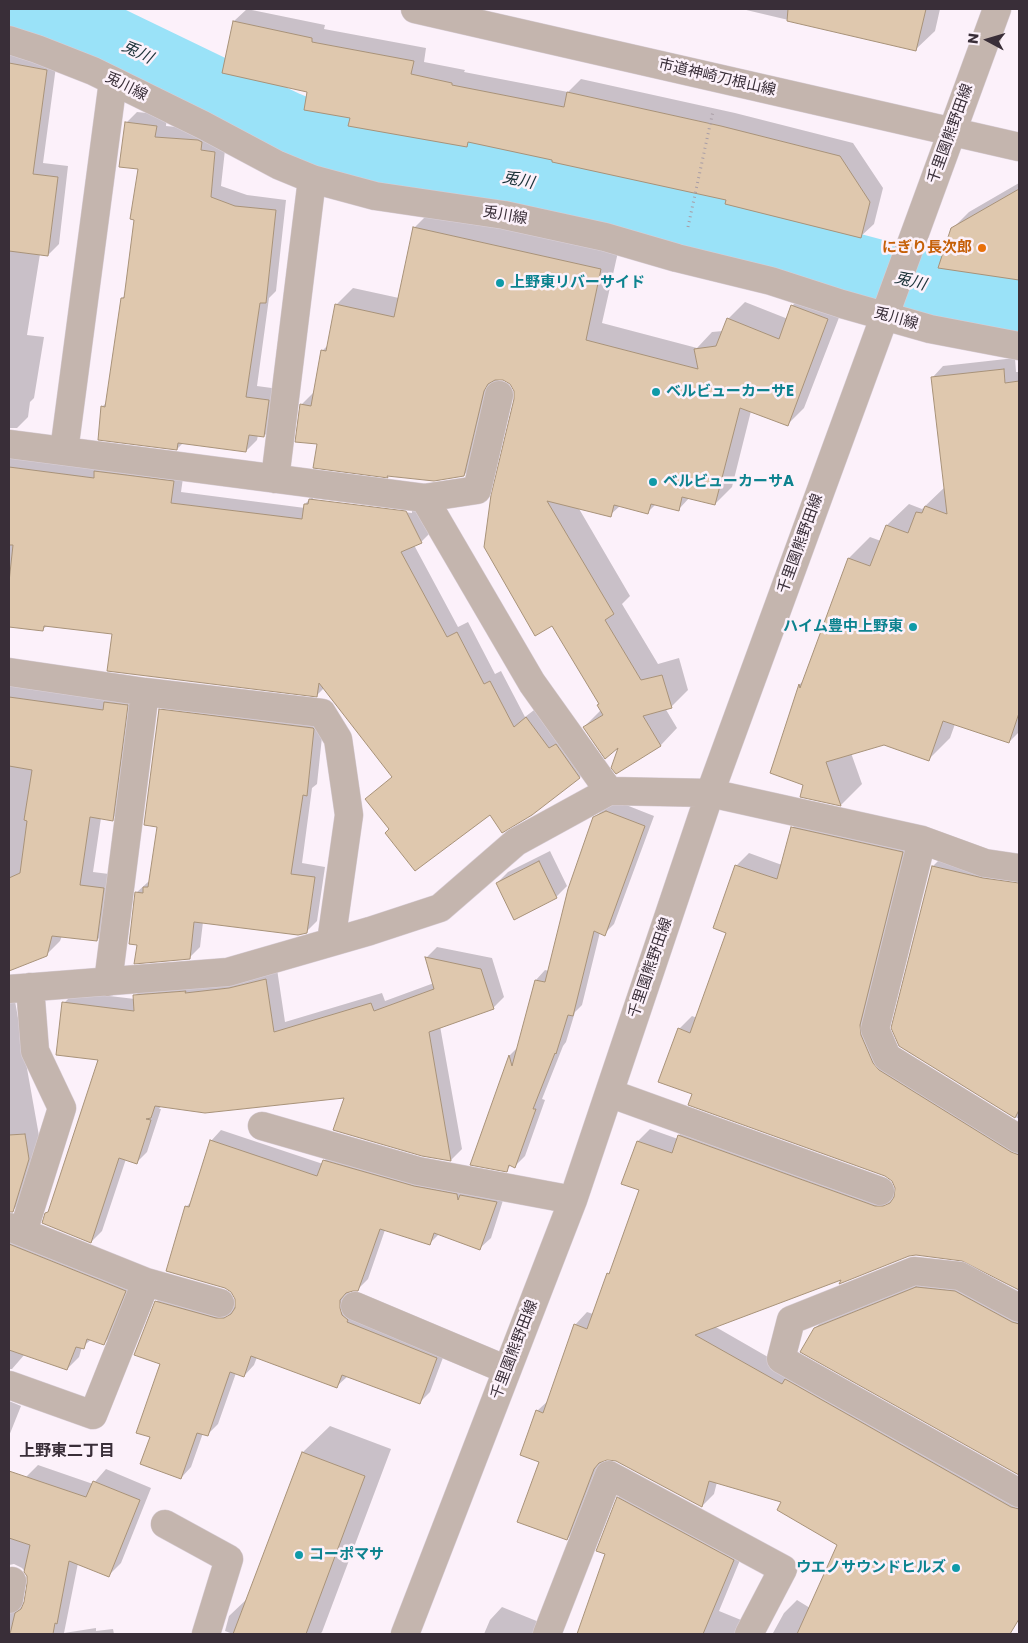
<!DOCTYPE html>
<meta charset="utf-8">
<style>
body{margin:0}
#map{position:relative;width:1028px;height:1643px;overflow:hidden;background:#fcf1fa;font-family:Poppins,sans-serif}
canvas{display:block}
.frame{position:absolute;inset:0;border:10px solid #392e38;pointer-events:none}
.north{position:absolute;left:963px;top:15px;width:50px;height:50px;-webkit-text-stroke:4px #fcf1fa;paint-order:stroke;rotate:276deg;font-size:14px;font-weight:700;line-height:20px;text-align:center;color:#392e38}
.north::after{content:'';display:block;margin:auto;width:18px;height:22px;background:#392e38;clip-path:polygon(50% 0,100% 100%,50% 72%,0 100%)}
</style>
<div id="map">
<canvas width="1028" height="1643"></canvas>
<div class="frame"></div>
<div class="north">N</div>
</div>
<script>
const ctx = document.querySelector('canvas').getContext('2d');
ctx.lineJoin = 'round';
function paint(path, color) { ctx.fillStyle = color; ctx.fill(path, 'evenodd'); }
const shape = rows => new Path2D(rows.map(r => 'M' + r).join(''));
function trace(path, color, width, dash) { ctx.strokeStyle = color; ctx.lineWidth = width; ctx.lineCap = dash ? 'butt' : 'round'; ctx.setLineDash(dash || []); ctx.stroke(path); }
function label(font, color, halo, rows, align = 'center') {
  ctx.font = font + ' Poppins,"Noto Sans JP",sans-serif'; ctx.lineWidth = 5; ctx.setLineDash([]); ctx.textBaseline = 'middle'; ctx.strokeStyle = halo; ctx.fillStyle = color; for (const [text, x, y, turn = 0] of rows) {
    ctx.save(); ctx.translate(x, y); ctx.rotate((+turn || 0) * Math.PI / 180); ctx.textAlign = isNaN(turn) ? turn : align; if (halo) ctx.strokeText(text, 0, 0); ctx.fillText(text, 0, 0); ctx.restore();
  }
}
paint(shape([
 [247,9,325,25,324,29,426,48,424,62,465,70,464,72,568,92,581,79,735,113,853,143,883,188,874,224,860,237,728,200,471,141,467,145,351,117,309,91,223,72,234,21],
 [742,9,940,9,935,31,915,50],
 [9,52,57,59,43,163,68,166,59,244,48,255,40,254,27,335,44,337,34,398,30,402,28,417,17,428,9,428],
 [137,112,167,115,166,126,210,130,226,141,221,186,247,195,286,200,276,291,269,298,257,386,279,389,275,425,264,436,258,435,257,440,246,451,183,443,177,449,102,407,107,402,122,298,126,295,135,219,140,168,126,123],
 [1019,183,1019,279,940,267,952,229,969,212],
 [431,211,618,252,602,323,697,348,712,332,723,331,728,319,745,302,788,319,792,306,809,289,845,302,804,408,787,425,751,411,732,487,715,504,690,497,679,509,656,504,648,512,620,506,610,515,578,507,630,596,622,604,658,664,679,658,688,690,671,707,665,708,677,728,661,745,616,772,621,745,584,727,601,710,515,399,515,391,511,383,503,379,499,379,481,458,464,475,389,475,388,476,315,467,318,443,301,405,315,391,322,351,328,345,336,305,353,288,399,298,414,228],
 [1015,358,1016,372,1019,372,1019,471,944,480,932,378,943,366],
 [9,444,184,471,181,492,305,508,305,504,321,488,416,501,432,531,421,542,414,545,458,627,468,622,495,674,501,671,525,717,538,707,590,766,580,777,531,814,490,814,391,829,367,799,393,776,324,688,317,695,113,633,47,626,43,629,9,626],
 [313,498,412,511,412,513,313,501],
 [968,480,1019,499,1019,732,1009,742,955,724,950,738,928,760,884,743,851,753,862,784,841,805,801,796,805,784,771,772,800,684,805,679,849,558,870,537,881,541,887,525,909,504,922,509,947,485],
 [9,675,141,692,126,805,112,819,101,818,93,872,117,875,111,926,97,940,62,936,60,941,46,955,18,966,9,941],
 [171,699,324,718,317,784,312,788,302,863,325,867,317,921,306,932,203,922,200,947,189,958,138,944,136,893,148,882,150,882,158,826,160,710],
 [616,801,654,816,614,924,604,934,600,932,582,1005,575,1012,566,1042,563,1046,542,1099,545,1100,525,1156,515,1166,511,1165,506,1170,472,1164,510,1055,519,1046,536,980,545,970,549,971,594,818,605,808],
 [805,815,914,840,885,1051,1019,1138,1019,1165,1015,1172,1019,1175,1019,1289,968,1261,916,1254,908,1255,844,1278,714,1326,794,1372,1019,1492,1019,1587,1010,1606,1002,1614,994,1634,771,1634,773,1633,784,1613,797,1600,810,1608,838,1544,783,1501,717,1482,714,1494,702,1506,617,1460,605,1459,579,1526,567,1539,541,1461,537,1411,549,1400,575,1325,587,1312,593,1314,608,1274,611,1272,640,1190,638,1141,650,1129,678,1139,679,1135,692,1123,888,1194,896,1195,896,1188,893,1181,886,1175,694,1093,679,1029,692,1016,697,1018,727,932,736,866,749,853,782,865,792,828],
 [550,851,567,886,556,897,497,883,508,872],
 [945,854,1019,869,1019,1119,900,1045,893,1028,933,866],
 [437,947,492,958,504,997,493,1008,440,1026,462,1149,451,1160,422,1155,345,1097,162,1105,159,1109,161,1109,147,1152,136,1163,126,1159,102,1231,91,1242,47,1213,51,1209,100,1059,64,1003,75,992,135,999,135,996,146,984,277,969,285,1022,382,993,385,1001,434,983,426,958],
 [15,1001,41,1147,24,1199,12,1211,9,1211,9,1002],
 [221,1130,323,1164,324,1161,334,1150,506,1191,491,1238,480,1248,439,1234,430,1243,385,1230,368,1279,357,1290,350,1290,350,1297,447,1347,430,1392,419,1403,348,1376,337,1386,257,1357,254,1365,244,1376,236,1373,218,1424,208,1434,203,1433,191,1467,181,1478,151,1437,161,1364,156,1302,167,1291,227,1308,236,1307,236,1298,186,1207,192,1201,211,1141],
 [9,1225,137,1279,116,1331,104,1343,92,1339,82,1347,79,1357,67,1369,25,1354,12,1369,9,1369],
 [930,1275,1019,1307,1019,1474,802,1351,815,1328,828,1316],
 [9,1401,21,1406,9,1436],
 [330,1426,391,1449,322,1632,320,1634,233,1634,225,1631,229,1616,249,1597,303,1452],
 [38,1465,93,1484,106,1469,151,1488,121,1563,109,1575,78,1563,64,1633,96,1628,96,1631,113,1629,114,1634,9,1634,9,1596,18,1603,26,1602,29,1584,28,1575,22,1568,14,1564,9,1565,9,1526,10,1527,26,1477],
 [631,1486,745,1548,719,1611,746,1622,753,1634,579,1634,607,1553,618,1498],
 [502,1607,544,1624,551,1634,484,1634,490,1620]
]), '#0003');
trace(shape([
 [34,9,66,21,113,42,287,126,321,140,363,154,391,161,523,182,616,202,813,254,851,267,942,291,1019,306]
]), '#9ae2f8', 69);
const building = shape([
 [788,9,926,9,916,51,787,21,788,9],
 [233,21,312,38,312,42,414,61,411,74,452,83,452,85,564,107,567,92,721,126,840,156,870,202,861,238,725,204,726,200,552,162,552,160,468,142,467,147,348,126,350,118,304,110,307,92,222,73,233,21],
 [9,63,47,70,33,174,58,177,48,256,9,251,9,63],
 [125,122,157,126,155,137,198,140,202,142,201,150,215,152,211,197,235,206,276,210,266,303,260,303,246,397,269,400,264,437,249,435,246,452,178,443,177,450,98,440,101,406,105,407,121,298,124,298,134,220,130,219,138,169,119,167,125,122],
 [1019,189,1019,280,938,268,951,228,1019,189],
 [413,227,601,269,586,340,698,369,694,349,716,346,727,318,779,339,791,305,828,319,788,426,740,408,715,505,682,497,679,511,651,504,648,514,614,505,611,517,547,501,614,614,605,620,641,680,662,675,672,708,643,716,661,746,616,774,611,768,618,748,605,759,583,727,603,715,597,705,599,704,552,626,535,636,484,547,491,495,514,399,514,391,510,384,503,380,495,380,488,384,484,391,464,476,434,481,387,476,388,478,313,468,317,444,295,442,300,404,311,406,321,350,326,351,335,304,394,317,413,227],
 [1004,369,1005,383,1019,381,1019,713,1009,743,943,721,929,761,884,745,826,762,841,806,800,797,803,785,770,773,799,684,800,688,848,558,870,566,886,525,908,533,916,512,922,513,925,506,947,514,931,377,1004,369],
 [9,467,94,478,94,471,174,481,171,503,302,519,304,504,308,504,309,499,406,511,422,543,401,552,447,637,457,632,484,684,490,681,514,727,526,717,549,748,556,744,580,778,532,815,502,833,490,815,415,871,385,833,389,829,365,799,392,777,319,683,317,697,107,671,112,634,44,626,43,631,9,627,9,582,13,545,9,545,9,467],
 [9,697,103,710,104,702,128,705,113,821,90,817,80,885,104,888,97,941,52,936,47,956,9,971,9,878,20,873,27,821,24,820,32,770,9,766,9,697],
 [159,709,313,728,314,729,307,796,303,795,291,874,315,877,307,933,298,935,194,922,190,959,134,964,137,945,129,944,135,892,143,893,143,887,148,887,157,827,144,825,159,709],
 [606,811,645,826,605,936,594,931,573,1016,568,1015,556,1054,555,1053,533,1109,536,1109,515,1168,509,1165,507,1172,470,1165,509,1055,512,1066,535,980,545,982,568,889,593,817,606,811],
 [791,827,903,852,860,1025,861,1035,873,1063,879,1070,1011,1152,1019,1155,1019,1290,962,1261,916,1255,909,1256,839,1284,841,1280,695,1335,782,1384,785,1379,1011,1507,1019,1509,1019,1619,1010,1634,797,1634,837,1545,777,1510,781,1502,709,1481,702,1507,616,1461,607,1460,599,1463,594,1469,567,1540,517,1522,539,1462,520,1455,536,1410,543,1413,574,1324,587,1329,607,1273,609,1274,639,1190,621,1184,637,1141,672,1153,678,1135,875,1206,883,1206,890,1203,894,1197,895,1188,892,1181,885,1176,688,1105,692,1094,658,1082,678,1028,690,1033,726,933,713,928,735,865,777,879,791,827],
 [539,861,557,898,514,920,496,883,539,861],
 [932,866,983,878,1019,883,1019,1110,1015,1118,899,1046,891,1028,932,866],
 [425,957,481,969,494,1009,429,1032,451,1161,422,1156,333,1130,344,1098,205,1113,155,1106,151,1118,146,1119,151,1120,137,1164,119,1158,91,1243,42,1223,45,1213,48,1212,98,1060,56,1055,62,1002,134,1011,133,995,186,991,185,993,229,988,266,979,274,1032,371,1003,374,1011,434,989,425,957],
 [25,1134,29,1159,13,1212,9,1212,9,1135,25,1134],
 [210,1140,317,1176,323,1160,414,1186,457,1194,458,1200,460,1195,497,1202,480,1250,434,1233,430,1245,380,1229,358,1291,353,1291,346,1293,340,1300,340,1308,342,1315,348,1320,347,1322,437,1358,420,1404,342,1375,337,1388,251,1356,244,1377,230,1372,208,1436,197,1433,181,1479,140,1464,150,1437,136,1433,160,1364,134,1355,155,1301,216,1318,224,1318,231,1314,235,1308,235,1299,231,1292,225,1288,166,1271,185,1206,189,1207,210,1140],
 [9,1244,126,1291,104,1345,87,1339,84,1349,76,1347,67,1370,9,1350,9,1244],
 [916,1287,955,1291,1012,1322,1019,1324,1019,1475,800,1352,814,1328,916,1287],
 [302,1452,365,1476,306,1634,233,1634,302,1452],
 [9,1471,86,1497,93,1481,140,1500,109,1577,69,1561,57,1624,55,1623,53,1634,10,1634,15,1613,21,1609,24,1602,27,1583,27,1576,24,1572,30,1545,9,1538,9,1471],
 [617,1497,734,1560,703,1634,577,1634,605,1554,596,1551,617,1497]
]);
paint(building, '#dfc8ae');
trace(building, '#a89279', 1);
const minor = shape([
 [415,9,1019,147],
 [9,40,37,49,93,71,203,125,278,165,312,179,375,196,504,215,605,237,677,258,771,281,842,304,930,329,1019,346],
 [9,444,424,498,532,683,609,791],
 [64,451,113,81],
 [275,479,312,179],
 [424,498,477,490,499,395],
 [9,672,145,692,322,713,338,739,349,815,331,942],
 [922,840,875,1029,887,1057,1019,1139],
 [108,982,145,692],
 [9,989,228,972,370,931,440,908,516,842,609,791,710,793,922,840,985,863,1019,868],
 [609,1093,880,1191],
 [262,1126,418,1171,573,1200],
 [9,1227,146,1282,220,1303],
 [23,1232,62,1108,35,1051,30,987],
 [355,1306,507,1370],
 [1019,1308,960,1276,914,1271,791,1320,781,1359,1019,1493],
 [9,1385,93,1415,146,1282],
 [165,1524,229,1559,206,1634],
 [9,1599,12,1581],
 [405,1634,573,1200,710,793,997,9],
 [547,1634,609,1475,783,1569,749,1634]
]);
trace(minor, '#d9ced7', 29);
trace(shape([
 [688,227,713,111]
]), '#a89da6', 3, [1, 4]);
trace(minor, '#c4b5ae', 28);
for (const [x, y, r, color] of [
 [982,248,5,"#e8710a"],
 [500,283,5,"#0f9aa8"],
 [656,392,5,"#0f9aa8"],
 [653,482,5,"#0f9aa8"],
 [913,627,5,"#0f9aa8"],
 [299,1555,5,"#0f9aa8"],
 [956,1568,5,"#0f9aa8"]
]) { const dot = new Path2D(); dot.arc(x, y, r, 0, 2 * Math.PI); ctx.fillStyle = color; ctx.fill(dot); trace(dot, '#fcf1fa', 2); }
label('15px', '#392e38', '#fcf1fa', [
 ["市道神崎刀根山線",717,78,13],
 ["兎川線",126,87,27],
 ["千里園熊野田線",951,134,-70],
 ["兎川線",505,216,10],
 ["兎川線",896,319,16],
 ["千里園熊野田線",801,544,-70],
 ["千里園熊野田線",651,968,-71],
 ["千里園熊野田線",515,1350,-69]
]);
label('bold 15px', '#c56008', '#fcf1fa', [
 ["にぎり長次郎",972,248]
], 'right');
label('bold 15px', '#0d838f', '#fcf1fa', [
 ["上野東リバーサイド",510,283],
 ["ベルビューカーサE",666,392],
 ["ベルビューカーサA",663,482],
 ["ハイム豊中上野東",903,627,"right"],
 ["コーポマサ",309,1555],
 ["ウエノサウンドヒルズ",946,1568,"right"]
], 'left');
label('italic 16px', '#1a3138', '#fcf1fa', [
 ["兎川",137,53,26],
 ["兎川",518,181,11],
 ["兎川",910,282,15]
]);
label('bold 16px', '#392e38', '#fcf1fa', [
 ["上野東二丁目",67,1452]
]);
</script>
